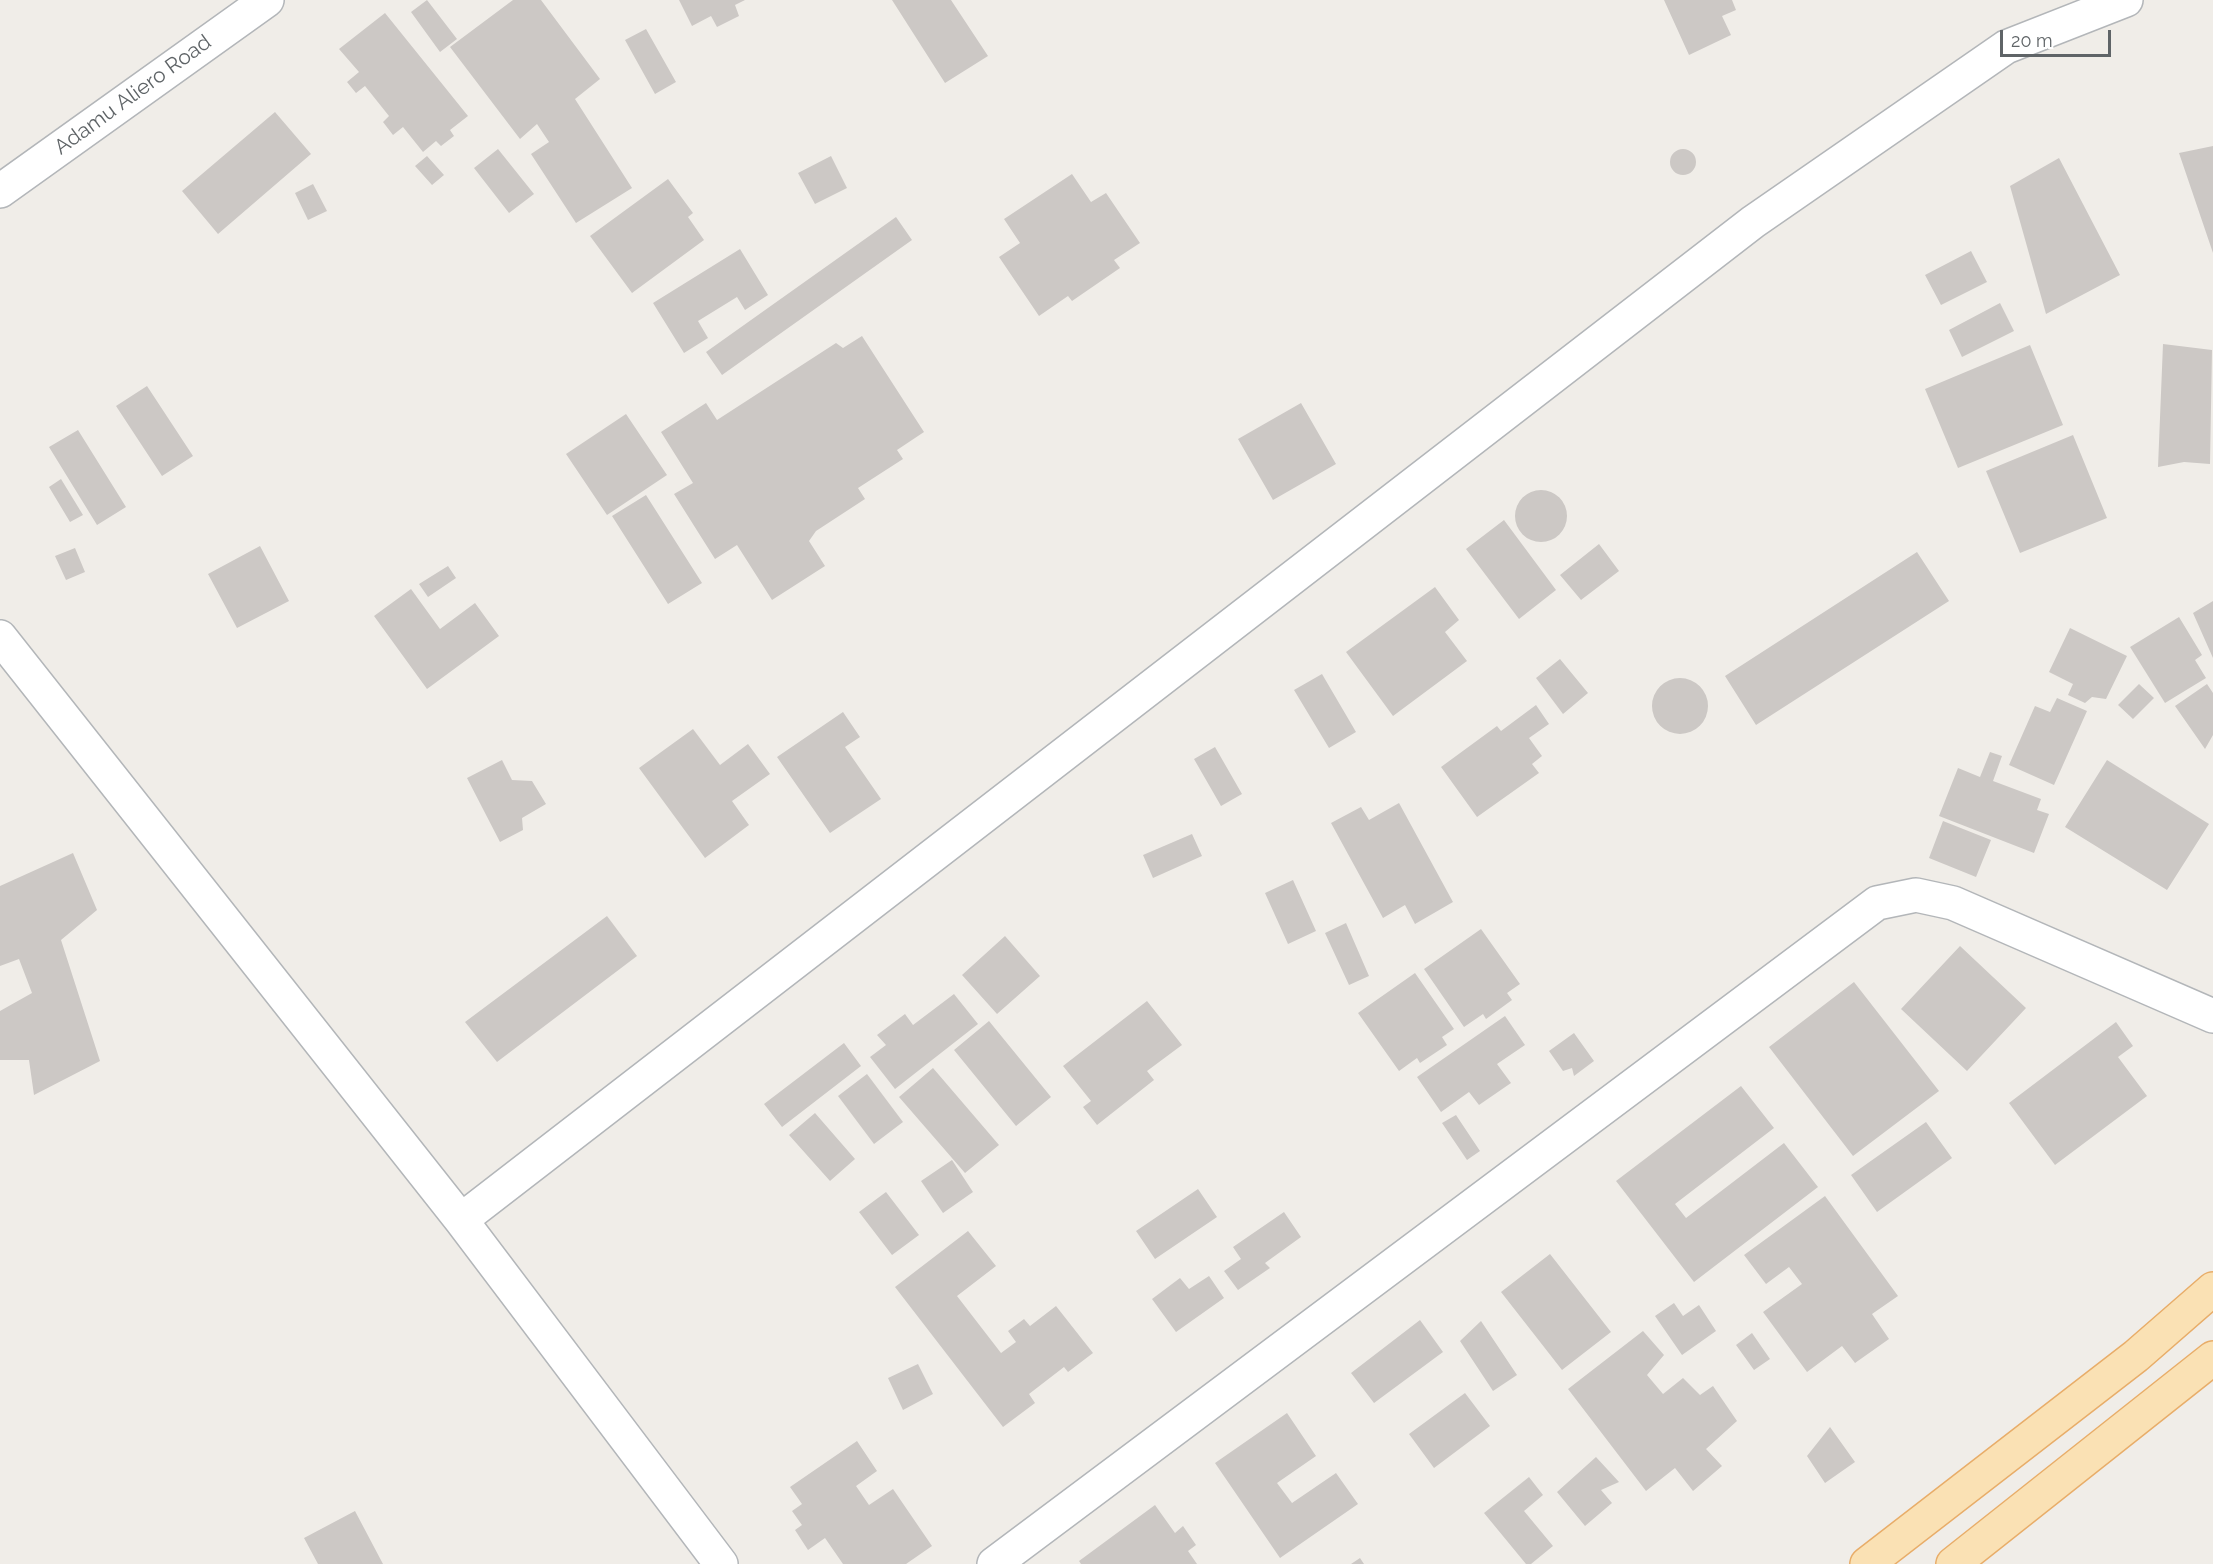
<!DOCTYPE html>
<style>
body{margin:0}
#map{position:relative;width:2213px;height:1564px;overflow:hidden;background:#f0ede8;font-family:Raleway,sans-serif}
canvas{display:block}
.scale{position:absolute;left:2000px;top:30px;width:111px;height:27px;box-sizing:border-box;border:3px solid #5f6467;border-top:0;padding-left:8px;font-size:18px;line-height:21px;white-space:nowrap;color:#5f6467;-webkit-text-stroke:4px #fff;paint-order:stroke}
</style>
<div id="map">
<canvas width="2213" height="1564"></canvas>
<div class="scale">20 m</div>
</div>
<script>
const ctx = document.querySelector('canvas').getContext('2d');
ctx.lineJoin = 'round';
function paint(path, color) { ctx.fillStyle = color; ctx.fill(path, 'evenodd'); }
const shape = rows => new Path2D(rows.map(r => 'M' + r).join(''));
function trace(path, color, width, dash) { ctx.strokeStyle = color; ctx.lineWidth = width; ctx.lineCap = dash ? 'butt' : 'round'; ctx.setLineDash(dash || []); ctx.stroke(path); }
function label(font, color, halo, rows, align = 'center') {
  ctx.font = font + ' Raleway,sans-serif'; ctx.lineWidth = 4.5; ctx.setLineDash([]); ctx.textBaseline = 'middle'; ctx.strokeStyle = halo; ctx.fillStyle = color; for (const [text, x, y, turn = 0] of rows) {
    ctx.save(); ctx.translate(x, y); ctx.rotate((+turn || 0) * Math.PI / 180); ctx.textAlign = isNaN(turn) ? turn : align; if (halo) ctx.strokeText(text, 0, 0); ctx.fillText(text, 0, 0); ctx.restore();
  }
}
paint(shape([
 [427,0,457,39,440,52,411,12],
 [513,0,541,0,600,79,575,99,632,188,576,223,531,154,549,142,537,124,520,139,450,47],
 [679,0,745,0,735,5,739,16,717,27,711,16,692,26],
 [892,0,951,0,988,56,945,83],
 [1664,0,1732,0,1736,10,1722,16,1731,35,1689,55],
 [385,13,468,116,450,130,454,136,441,146,436,141,423,152,403,127,393,135,383,122,389,116,365,86,356,93,347,82,359,72,339,49],
 [646,29,676,82,655,94,625,40],
 [275,112,311,154,218,234,182,191],
 [2213,146,2213,253,2179,153],
 [498,149,534,194,509,213,474,168],
 '1670 162a13 13 0 1 1 26 0a13 13 0 1 1-26 0Z',
 [427,156,444,175,432,185,415,166],
 [831,156,847,188,815,204,798,173],
 [2059,158,2120,275,2046,314,2010,186],
 [1072,174,1091,202,1106,193,1140,243,1114,260,1120,268,1072,301,1068,296,1039,316,999,257,1020,243,1004,219],
 [668,179,693,213,688,217,704,240,632,293,590,236],
 [313,184,327,211,308,220,295,193],
 [896,217,912,240,722,375,706,352],
 [740,249,768,295,745,310,737,297,698,321,708,338,684,353,653,303],
 [1971,251,1987,282,1941,305,1925,275],
 [2000,303,2014,331,1962,357,1949,330],
 [862,336,924,432,897,450,903,459,858,488,865,499,816,531,809,541,825,566,772,600,737,545,715,559,674,494,693,483,661,432,706,403,717,420,836,343,843,348],
 [2163,344,2212,350,2210,464,2184,462,2158,467],
 [2030,345,2063,425,1958,468,1925,389],
 [147,386,193,456,162,476,116,406],
 [1301,403,1336,464,1273,500,1238,439],
 [626,414,667,475,607,515,566,454],
 [78,430,126,507,97,525,49,447],
 [2073,435,2107,518,2020,553,1986,471],
 [61,479,83,515,70,522,49,487],
 '1515 516a26 26 0 1 1 52 0a26 26 0 1 1-52 0Z',
 [646,495,702,583,668,604,612,516],
 [1504,520,1556,590,1519,619,1466,549],
 [1599,544,1619,571,1581,600,1560,575],
 [260,546,289,601,237,628,208,574],
 [75,548,85,572,66,580,55,556],
 [1917,552,1949,601,1756,725,1725,676],
 [448,566,456,578,428,597,419,584],
 [1435,587,1459,620,1445,632,1467,661,1393,716,1346,652],
 [411,589,440,629,475,603,499,636,427,689,374,616],
 [2213,601,2213,658,2193,613],
 [2179,617,2202,655,2195,660,2206,678,2165,703,2130,647],
 [2070,628,2127,656,2106,699,2092,697,2085,703,2068,695,2073,684,2049,672],
 [1560,659,1588,693,1563,714,1536,678],
 [1322,674,1356,732,1329,748,1294,690],
 '1652 706a28 28 0 1 1 56 0a28 28 0 1 1-56 0Z',
 [2139,684,2154,698,2133,719,2118,705],
 [2207,684,2213,693,2213,735,2205,749,2175,706],
 [2057,698,2087,711,2054,785,2009,765,2035,706,2050,712],
 [1536,705,1549,724,1529,738,1542,756,1532,764,1539,773,1477,817,1441,767,1497,726,1501,731],
 [843,712,860,737,845,747,881,799,830,833,777,757],
 [693,729,720,765,748,744,770,774,732,801,749,825,705,858,639,768],
 [1215,747,1242,794,1221,806,1194,759],
 [1990,752,2002,756,1993,781,2041,799,2037,810,2049,814,2034,853,1939,816,1958,768,1980,777],
 [502,760,512,780,532,781,546,804,522,818,523,830,500,842,467,778],
 [2107,760,2209,824,2167,890,2065,827],
 [1399,803,1453,902,1415,924,1405,905,1383,918,1331,823,1361,807,1369,820],
 [1943,821,1991,840,1976,877,1929,858],
 [1192,834,1202,856,1153,878,1143,855],
 [73,853,97,910,61,940,100,1061,34,1095,29,1060,0,1060,0,1011,32,993,19,959,0,966,0,886],
 [1293,880,1316,931,1288,944,1265,893],
 [607,916,637,956,497,1062,465,1022],
 [1346,923,1369,976,1349,985,1325,933],
 [1481,929,1520,984,1507,993,1512,1000,1486,1019,1483,1014,1464,1027,1424,969],
 [1005,936,1040,976,997,1014,962,975],
 [1960,946,2026,1008,1967,1071,1901,1009],
 [1415,973,1454,1029,1442,1037,1447,1045,1420,1063,1417,1058,1399,1071,1358,1013],
 [1854,982,1939,1091,1853,1156,1769,1047],
 [954,994,978,1024,895,1089,870,1057,886,1045,877,1035,905,1014,913,1025],
 [1147,1001,1182,1045,1147,1071,1154,1080,1097,1125,1083,1107,1091,1101,1063,1066],
 [1505,1016,1525,1045,1497,1064,1511,1083,1479,1105,1469,1092,1441,1112,1417,1077],
 [989,1021,1051,1097,1016,1126,954,1050],
 [2116,1022,2133,1046,2118,1057,2147,1096,2055,1165,2009,1103],
 [1574,1033,1594,1061,1574,1076,1572,1068,1563,1071,1549,1051],
 [844,1043,861,1066,782,1127,764,1104],
 [933,1068,999,1145,965,1173,899,1097],
 [867,1074,903,1122,874,1144,838,1096],
 [1741,1086,1774,1128,1675,1204,1686,1218,1784,1143,1818,1187,1694,1282,1616,1181],
 [815,1113,855,1159,830,1181,789,1135],
 [1456,1115,1480,1151,1467,1160,1442,1123],
 [1926,1122,1952,1158,1877,1212,1851,1175],
 [952,1160,973,1192,943,1213,921,1181],
 [1198,1189,1217,1217,1155,1259,1136,1231],
 [886,1192,919,1235,892,1255,859,1212],
 [1825,1196,1898,1296,1872,1314,1889,1339,1855,1363,1842,1346,1807,1372,1763,1312,1802,1284,1789,1267,1766,1284,1744,1255],
 [1284,1212,1301,1237,1265,1263,1270,1268,1238,1290,1224,1271,1241,1259,1233,1247],
 [968,1231,996,1266,957,1296,1001,1353,1016,1342,1008,1331,1024,1319,1030,1326,1056,1306,1093,1353,1068,1372,1064,1367,1029,1394,1035,1403,1003,1427,895,1287],
 [1550,1254,1611,1332,1562,1370,1501,1292],
 [1209,1276,1224,1298,1176,1332,1152,1299,1180,1278,1189,1289],
 [1674,1303,1683,1316,1699,1305,1716,1331,1682,1355,1655,1316],
 [1420,1320,1443,1352,1374,1403,1351,1373],
 [1481,1321,1517,1375,1493,1391,1460,1341],
 [1643,1331,1664,1355,1647,1375,1663,1394,1683,1378,1700,1395,1713,1386,1737,1421,1706,1449,1722,1466,1693,1491,1675,1468,1646,1491,1568,1389],
 [1752,1333,1770,1359,1754,1370,1736,1345],
 [918,1364,933,1394,903,1410,888,1378],
 [1465,1393,1490,1426,1434,1468,1409,1434],
 [1287,1413,1316,1456,1277,1483,1292,1503,1336,1473,1358,1504,1280,1558,1215,1463],
 [1830,1427,1855,1462,1825,1483,1807,1456],
 [857,1441,877,1471,856,1486,869,1505,893,1489,932,1546,906,1564,843,1564,825,1538,808,1550,795,1530,802,1525,792,1511,802,1504,790,1487],
 [1596,1457,1619,1482,1601,1490,1612,1503,1585,1526,1557,1492],
 [1529,1477,1543,1495,1524,1511,1553,1546,1531,1564,1526,1564,1484,1513],
 [1155,1505,1175,1533,1183,1526,1196,1545,1188,1551,1197,1564,1081,1564,1079,1561],
 [355,1511,383,1564,318,1564,304,1538],
 [1360,1558,1364,1564,1351,1564]
]), '#ccc8c5');
const street = shape([
 [0,191,267,0],
 [0,637,461,1220,721,1564],
 [461,1220,1753,222,2006,47,2126,0],
 [994,1564,1877,903,1916,895,1953,903,2213,1016]
]);
const primary = shape([
 [1867,1564,2136,1356,2213,1289],
 [1953,1564,2213,1358]
]);
trace(street, '#b3b6b9', 36);
trace(primary, '#e8ad69', 36);
trace(street, '#fff', 33);
trace(primary, '#fae1b4', 33);
label('21px', '#5f6467', '#fff', [
 ["Adamu Aliero Road",133,95,-36]
]);
</script>
